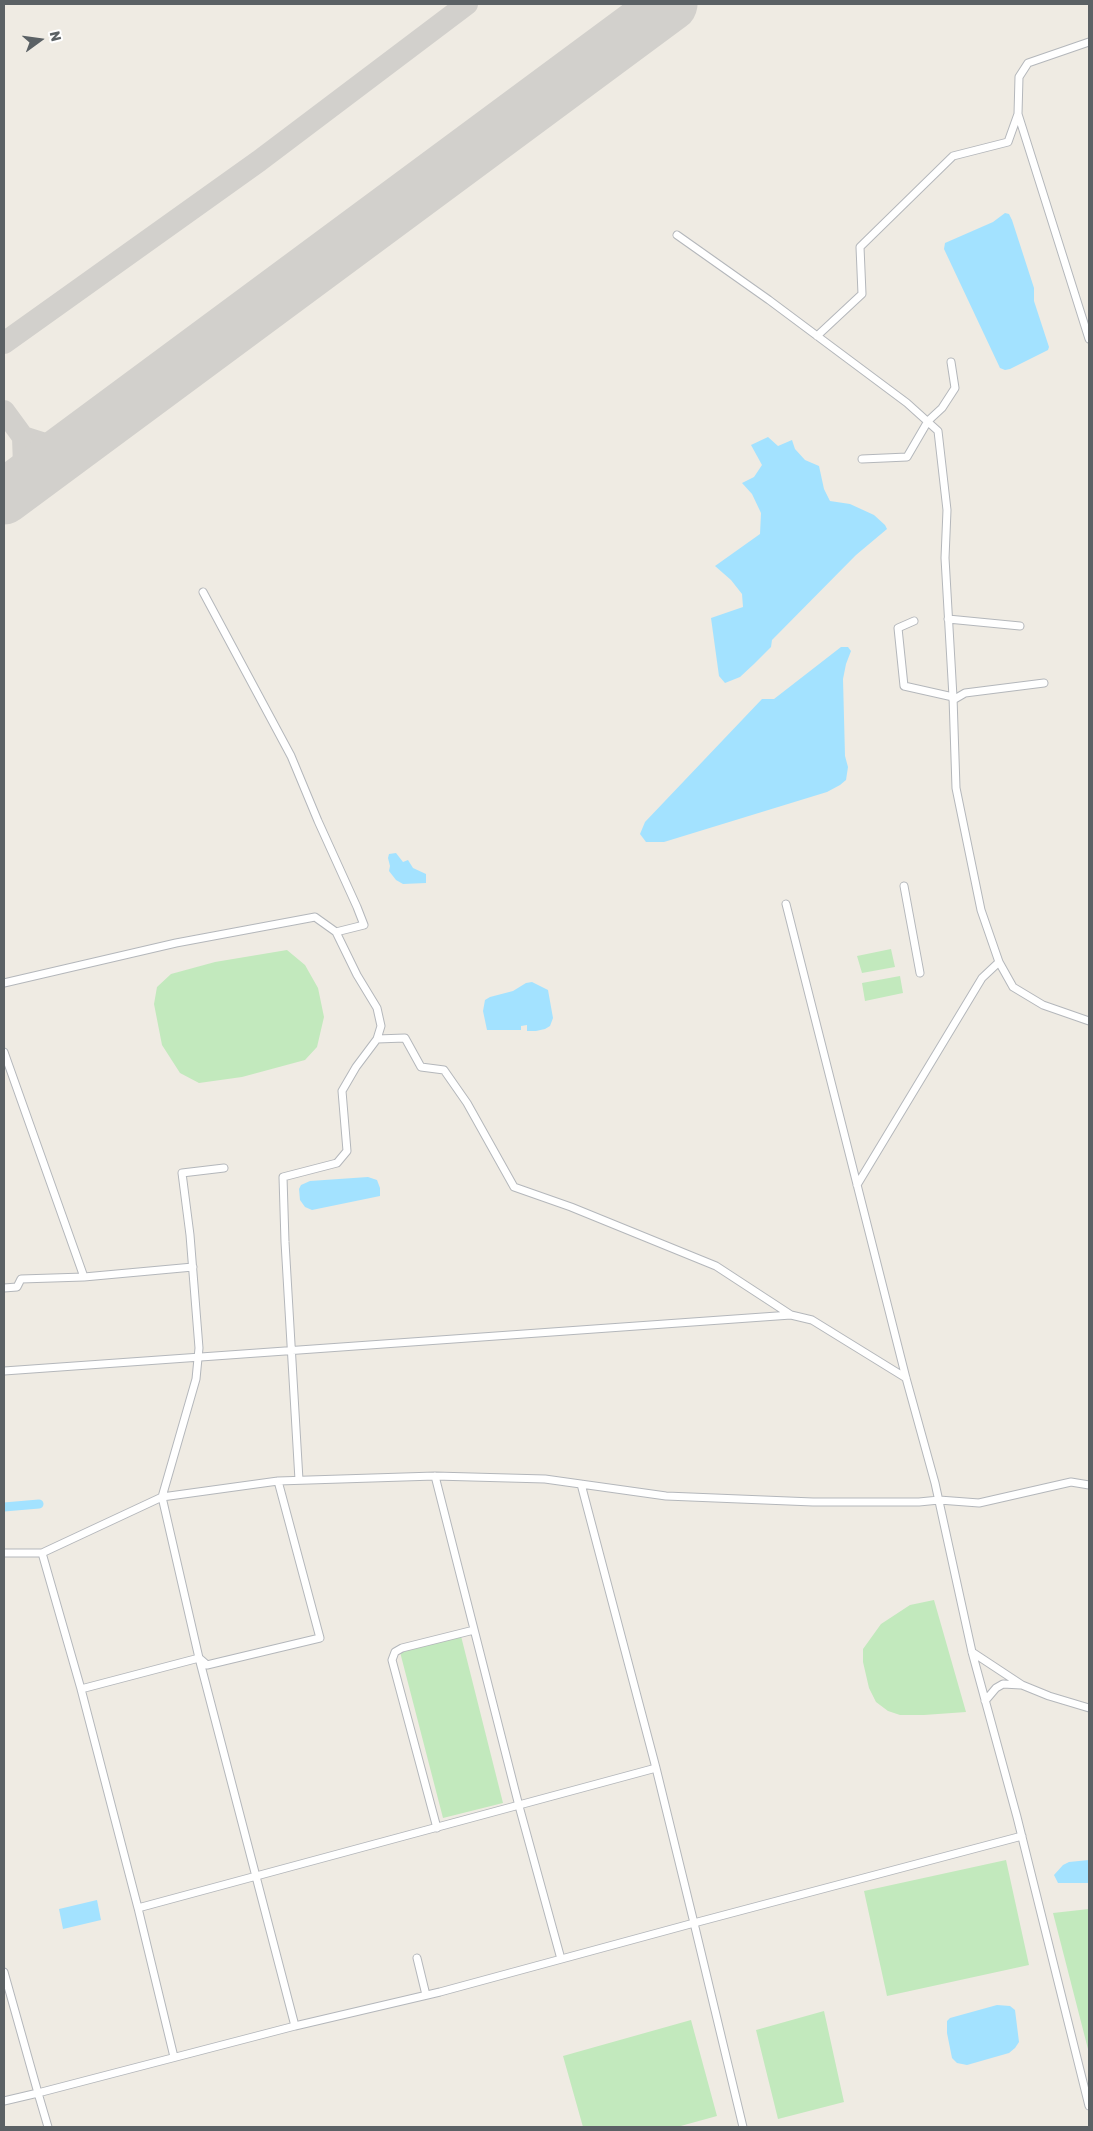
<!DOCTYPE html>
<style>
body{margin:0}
#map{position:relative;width:1093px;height:2131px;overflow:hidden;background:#efebe3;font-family:Rubik,sans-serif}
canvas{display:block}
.frame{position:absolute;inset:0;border:5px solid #5b6165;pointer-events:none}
.north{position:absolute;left:15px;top:15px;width:50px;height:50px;-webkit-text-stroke:4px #fff;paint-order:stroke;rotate:76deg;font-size:14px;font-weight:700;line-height:20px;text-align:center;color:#5b6165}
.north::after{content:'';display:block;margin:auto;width:18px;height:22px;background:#5b6165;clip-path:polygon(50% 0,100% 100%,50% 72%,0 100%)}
</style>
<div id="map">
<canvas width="1093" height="2131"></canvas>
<div class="frame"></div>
<div class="north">N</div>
</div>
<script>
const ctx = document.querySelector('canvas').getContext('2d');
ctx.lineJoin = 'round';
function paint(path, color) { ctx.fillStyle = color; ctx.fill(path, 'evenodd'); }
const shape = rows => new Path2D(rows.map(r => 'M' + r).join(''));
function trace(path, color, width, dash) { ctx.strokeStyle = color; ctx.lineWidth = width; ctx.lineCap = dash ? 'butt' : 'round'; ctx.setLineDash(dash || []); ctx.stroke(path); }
paint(shape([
 [891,949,895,967,862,973,857,956],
 [287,950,305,965,318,988,324,1017,317,1047,305,1060,242,1077,199,1083,180,1073,162,1045,154,1004,157,987,171,974,215,962],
 [900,976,903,993,865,1001,862,983],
 [934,1600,966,1712,924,1715,900,1715,888,1711,876,1702,869,1688,863,1662,863,1649,881,1624,910,1605],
 [461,1636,503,1803,443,1818,400,1652],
 [1006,1860,1029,1965,887,1996,864,1891],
 [1089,1909,1089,2053,1053,1913],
 [824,2011,844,2102,778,2119,756,2030],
 [691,2020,717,2116,677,2127,583,2127,563,2056]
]), '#c2e9bd');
paint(shape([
 [1005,213,1009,214,1012,220,1034,288,1034,301,1049,347,1048,350,1010,369,1005,370,1000,368,944,249,945,243,993,222],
 [768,437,778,446,792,440,795,449,805,460,819,466,824,489,830,501,850,504,874,515,885,525,887,529,856,555,772,640,771,647,754,664,740,677,725,683,719,676,711,618,743,607,742,594,731,580,715,566,760,534,761,513,752,494,742,483,754,477,762,465,751,445],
 [841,647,848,647,851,651,846,664,843,679,845,756,848,767,846,780,840,785,827,792,664,842,646,842,640,834,645,822,762,699,774,699],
 [396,853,403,862,408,860,413,868,426,874,426,883,403,884,396,880,389,871,390,866,388,858,389,854],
 [532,982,548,990,553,1018,550,1026,545,1029,536,1031,527,1031,527,1025,521,1026,521,1030,487,1030,483,1011,485,1000,490,997,513,991,526,983],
 [368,1177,377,1180,380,1188,380,1196,312,1210,305,1207,300,1200,299,1189,301,1185,310,1181],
 [1089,1860,1089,1883,1058,1883,1054,1875,1063,1865,1069,1862],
 [97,1900,101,1920,63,1929,59,1909],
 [997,2005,1010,2006,1015,2010,1019,2042,1015,2048,1009,2053,967,2065,957,2063,952,2058,947,2033,947,2021,950,2018]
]), '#a3e2ff');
trace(shape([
 [4,1507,39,1504]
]), '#a3e2ff', 9);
trace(shape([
 [666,7,667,4],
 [4,343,259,161,467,4],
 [4,411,23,437,45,444,60,444,79,441],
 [8,494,24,466,23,437]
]), '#d2d0cc', 22);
trace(shape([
 [4,497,670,4]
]), '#d2d0cc', 55);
const minor = shape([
 [1089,42,1028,63,1019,77,1018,114,1089,339],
 [677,235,769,300,907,403,938,431,947,510,945,558,953,697,956,788,981,910,999,962,1013,987,1043,1005,1089,1021],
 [817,336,862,294,860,247,953,156,1008,142,1018,114],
 [862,459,907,457,928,421,942,408,955,388,951,362],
 [203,592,291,756,318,821,357,907,364,925,336,932,357,975,377,1008,381,1026,377,1039,405,1038,421,1067,444,1070,467,1103,514,1187,571,1207,716,1266,791,1315,812,1320,906,1378],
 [948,619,1020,626],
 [914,621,898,628,904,686,953,697],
 [953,700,965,693,1044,683],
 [904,886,920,973],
 [786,904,906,1378,935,1483,972,1652,1017,1817,1089,2106],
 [4,983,176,943,315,917,336,932],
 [4,1052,84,1277,193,1267],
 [224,1168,182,1173,190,1235,199,1348,196,1379,162,1497,199,1658,207,1665,320,1638,278,1481],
 [857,1185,982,978,999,962],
 [4,1288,17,1287,21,1279,84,1277],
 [4,1371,791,1315],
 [435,1476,519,1806,561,1959],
 [299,1480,285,1242,283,1177,337,1163,347,1151,342,1091,356,1067,377,1039],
 [581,1484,656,1768,694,1923,1022,1836],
 [4,1553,42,1553,162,1497,278,1481,435,1476,545,1479,666,1496,813,1502,919,1502,939,1500,979,1503,1071,1482,1089,1485],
 [42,1553,81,1689],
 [972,1652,1022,1685,1049,1696,1089,1708],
 [985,1701,996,1688,1003,1684,1021,1685],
 [437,1828,392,1660,395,1652,402,1648,474,1630],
 [138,1908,81,1689,199,1658,295,2026],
 [417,1958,426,1995],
 [4,1972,38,2093,295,2026,440,1992,694,1923,743,2127],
 [174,2057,138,1908,656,1768],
 [4,2101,38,2093,48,2127]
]);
trace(minor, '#b4b7bb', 9);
trace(minor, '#fff', 7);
</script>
